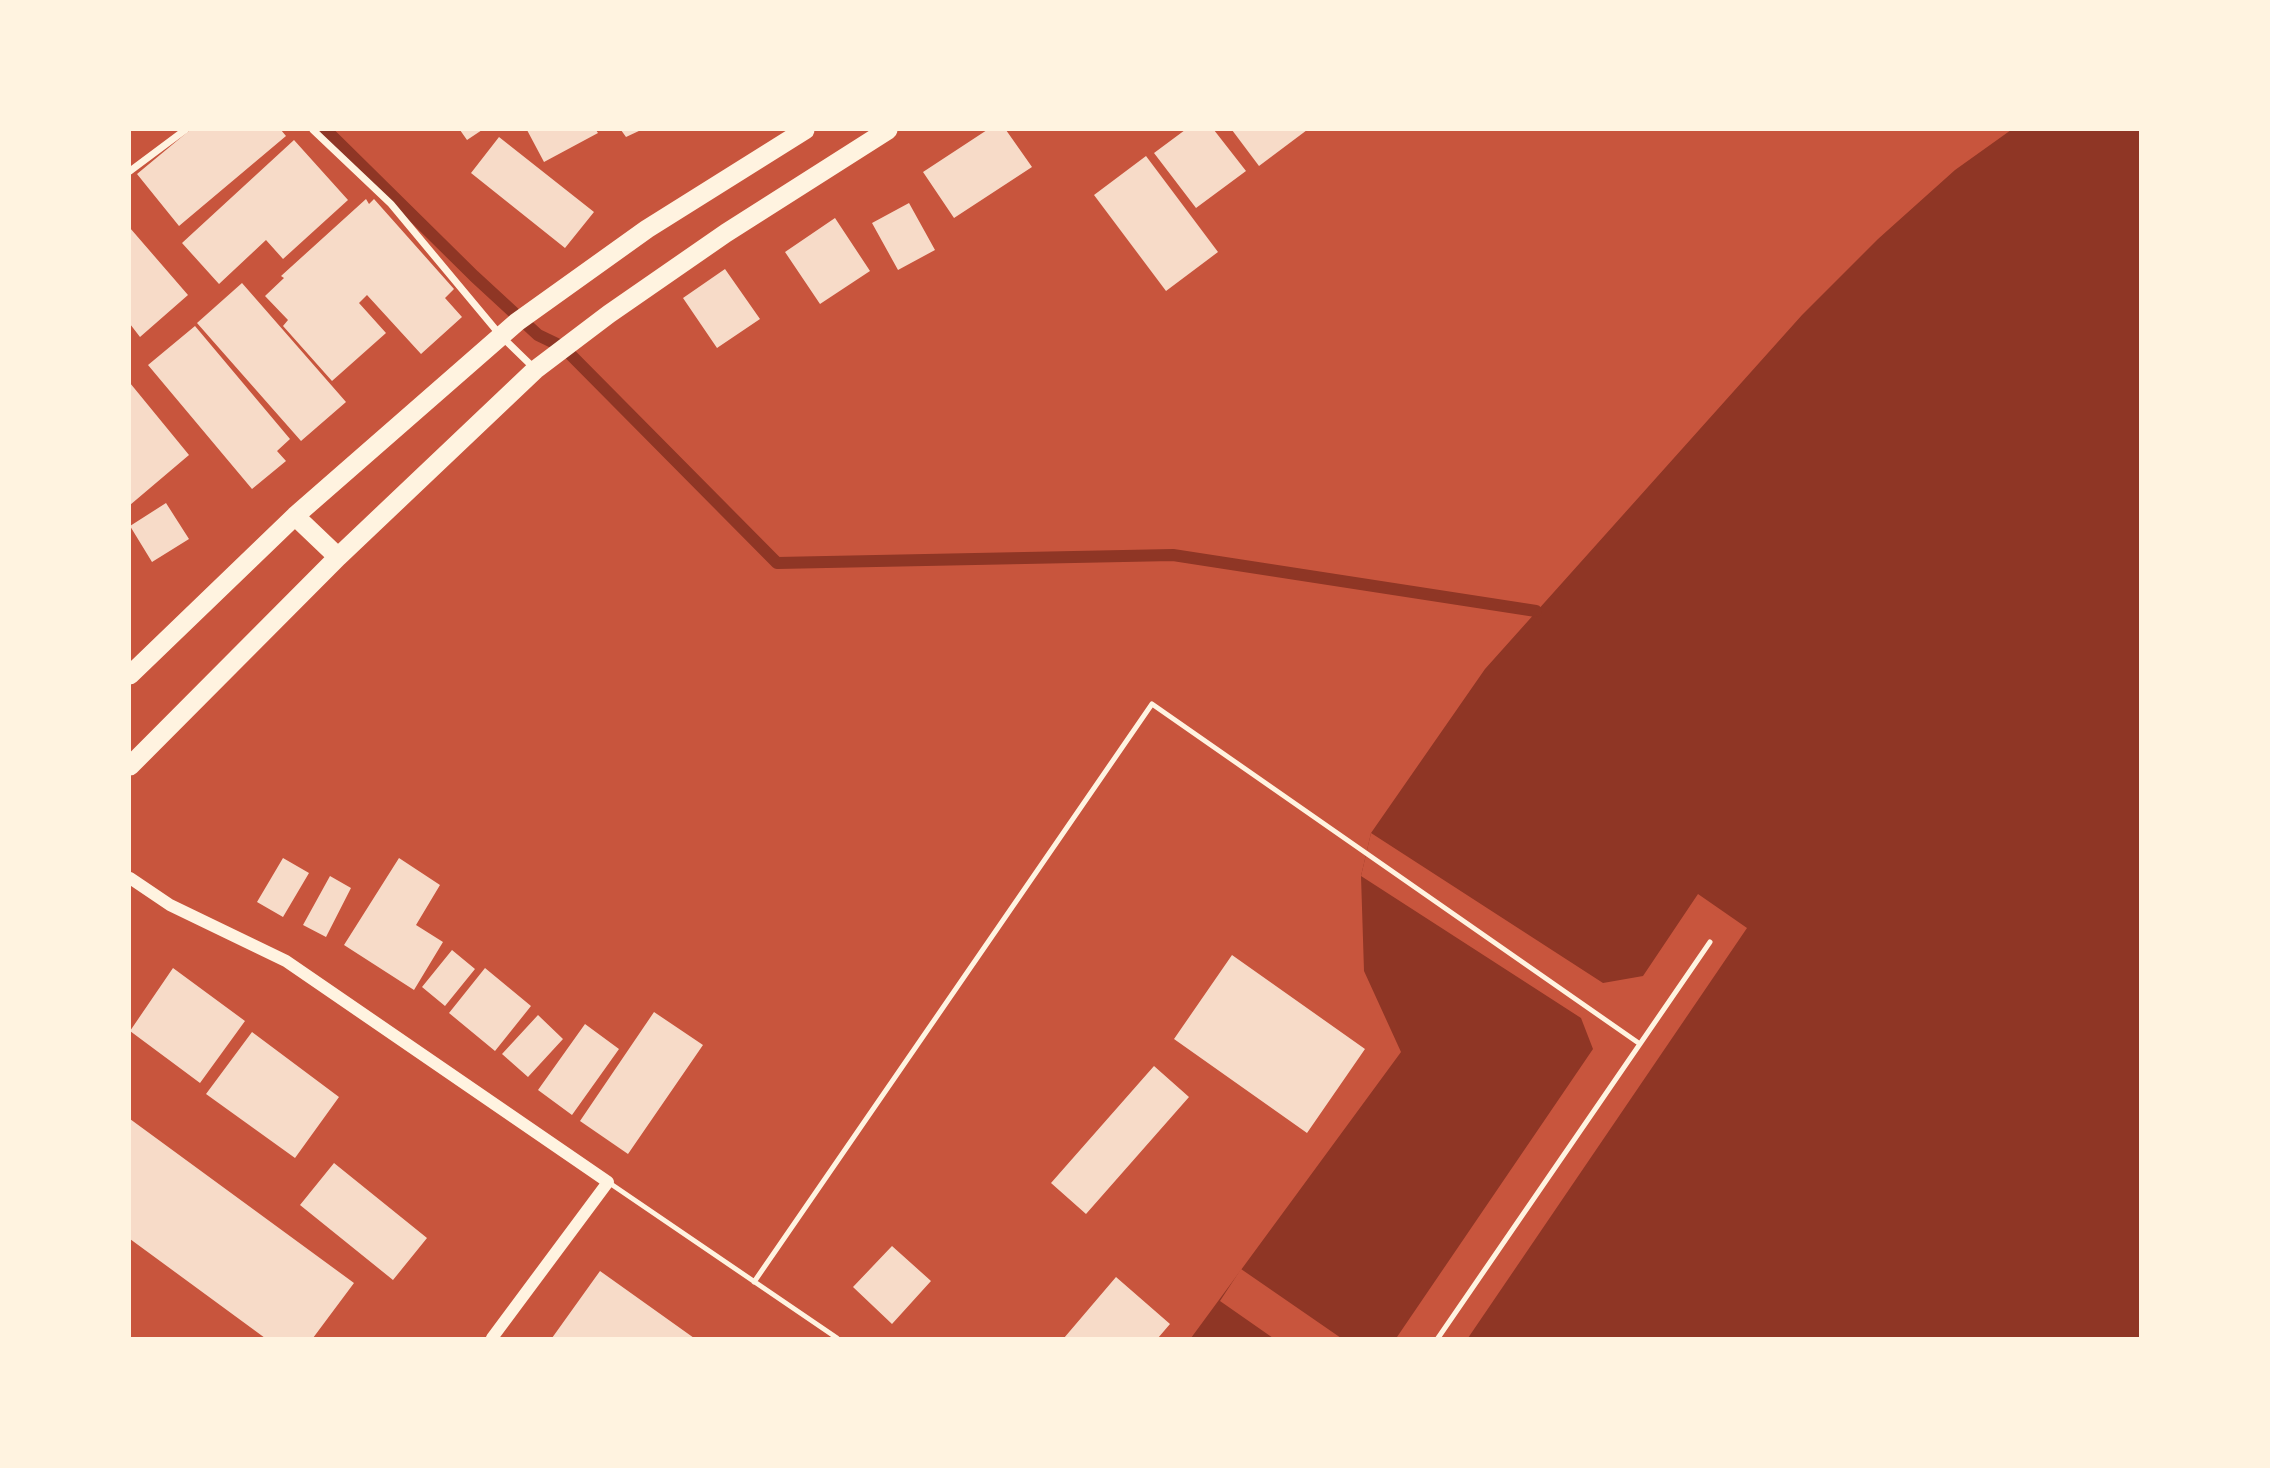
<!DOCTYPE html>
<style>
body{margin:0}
#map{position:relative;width:2270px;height:1468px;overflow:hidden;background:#c8553d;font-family:Karla,sans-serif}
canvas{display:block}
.frame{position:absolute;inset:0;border:131px solid #fff3e0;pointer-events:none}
</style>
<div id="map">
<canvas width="2270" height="1468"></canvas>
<div class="frame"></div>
</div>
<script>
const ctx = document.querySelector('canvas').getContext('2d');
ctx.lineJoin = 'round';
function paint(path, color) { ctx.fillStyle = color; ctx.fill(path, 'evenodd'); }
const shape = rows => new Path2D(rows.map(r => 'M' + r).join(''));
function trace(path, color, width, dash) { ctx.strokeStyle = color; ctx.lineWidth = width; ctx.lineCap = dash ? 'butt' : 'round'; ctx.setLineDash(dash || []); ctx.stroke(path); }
paint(shape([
 [2011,130,2140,130,2140,1338,1191,1338,1401,1052,1364,971,1361,876,1371,833,1485,669,1802,315,1878,239,1955,170]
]), '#8f3625');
paint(shape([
 [1371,833,1603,983,1643,976,1698,894,1747,928,1468,1338,1393,1338,1397,1337,1593,1049,1581,1018,1361,876],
 [1241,1269,1341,1338,1273,1338,1220,1301]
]), '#c8553d');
trace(shape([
 [326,130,474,276,538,335,563,347,777,563,1173,555,1536,611]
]), '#8f3625', 12);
paint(shape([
 [190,130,281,130,286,136,179,226,137,174],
 [460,130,482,130,467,140],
 [527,130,596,130,598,133,544,162],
 [621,130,641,130,626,137],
 [987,130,1006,130,1032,167,954,218,923,172],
 [1185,130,1214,130,1246,171,1196,208,1154,153],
 [1232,130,1307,130,1259,166],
 [499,137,594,212,565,248,471,173],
 [294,140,348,200,283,259,266,240,219,284,182,243],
 [1146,156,1218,252,1166,291,1094,195],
 [366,199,369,204,374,199,454,289,445,298,462,317,421,354,367,295,359,303,386,333,332,381,283,326,288,320,265,296,284,278,281,276],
 [909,203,935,250,898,270,872,223],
 [835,218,870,271,820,304,785,252],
 [130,228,188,295,140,337,130,324],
 [725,269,760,319,717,348,683,298],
 [242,283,346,402,301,441,197,323],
 [195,326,290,439,277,451,286,461,252,489,148,365],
 [130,383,189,455,130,505],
 [166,503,189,539,152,562,130,526],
 [283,858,309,873,283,917,257,902],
 [399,858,440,885,416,925,443,942,414,990,344,945],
 [330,876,351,888,326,937,303,925],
 [452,950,475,969,445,1006,422,987],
 [1232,955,1365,1049,1307,1133,1174,1039],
 [173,968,245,1021,200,1083,130,1031],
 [485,968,531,1006,495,1051,449,1013],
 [654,1012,703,1045,628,1154,580,1121],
 [538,1015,563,1039,528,1077,502,1054],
 [585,1024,619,1049,572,1115,538,1090],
 [252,1032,339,1097,295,1158,206,1094],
 [1154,1066,1189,1097,1086,1214,1051,1183],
 [130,1119,354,1283,313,1338,265,1338,130,1239],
 [334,1163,427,1238,393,1280,300,1205],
 [892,1246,931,1281,892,1324,853,1287],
 [600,1271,694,1338,552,1338],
 [1116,1277,1170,1324,1158,1338,1064,1338]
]), '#f7dbc8');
trace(shape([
 [608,1182,837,1338],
 [754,1282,1152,704,1640,1044],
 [1438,1338,1710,942]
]), '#fff3e0', 5);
trace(shape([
 [313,130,391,204,501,336,535,369],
 [130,171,185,130]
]), '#fff3e0', 7);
trace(shape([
 [130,878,170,905,286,961,608,1182,492,1338]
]), '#fff3e0', 12);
trace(shape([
 [295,516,338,557],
 [130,675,295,516,517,322,647,229,805,130],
 [130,766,338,557,535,370,609,314,726,233,888,130]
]), '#fff3e0', 19);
</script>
